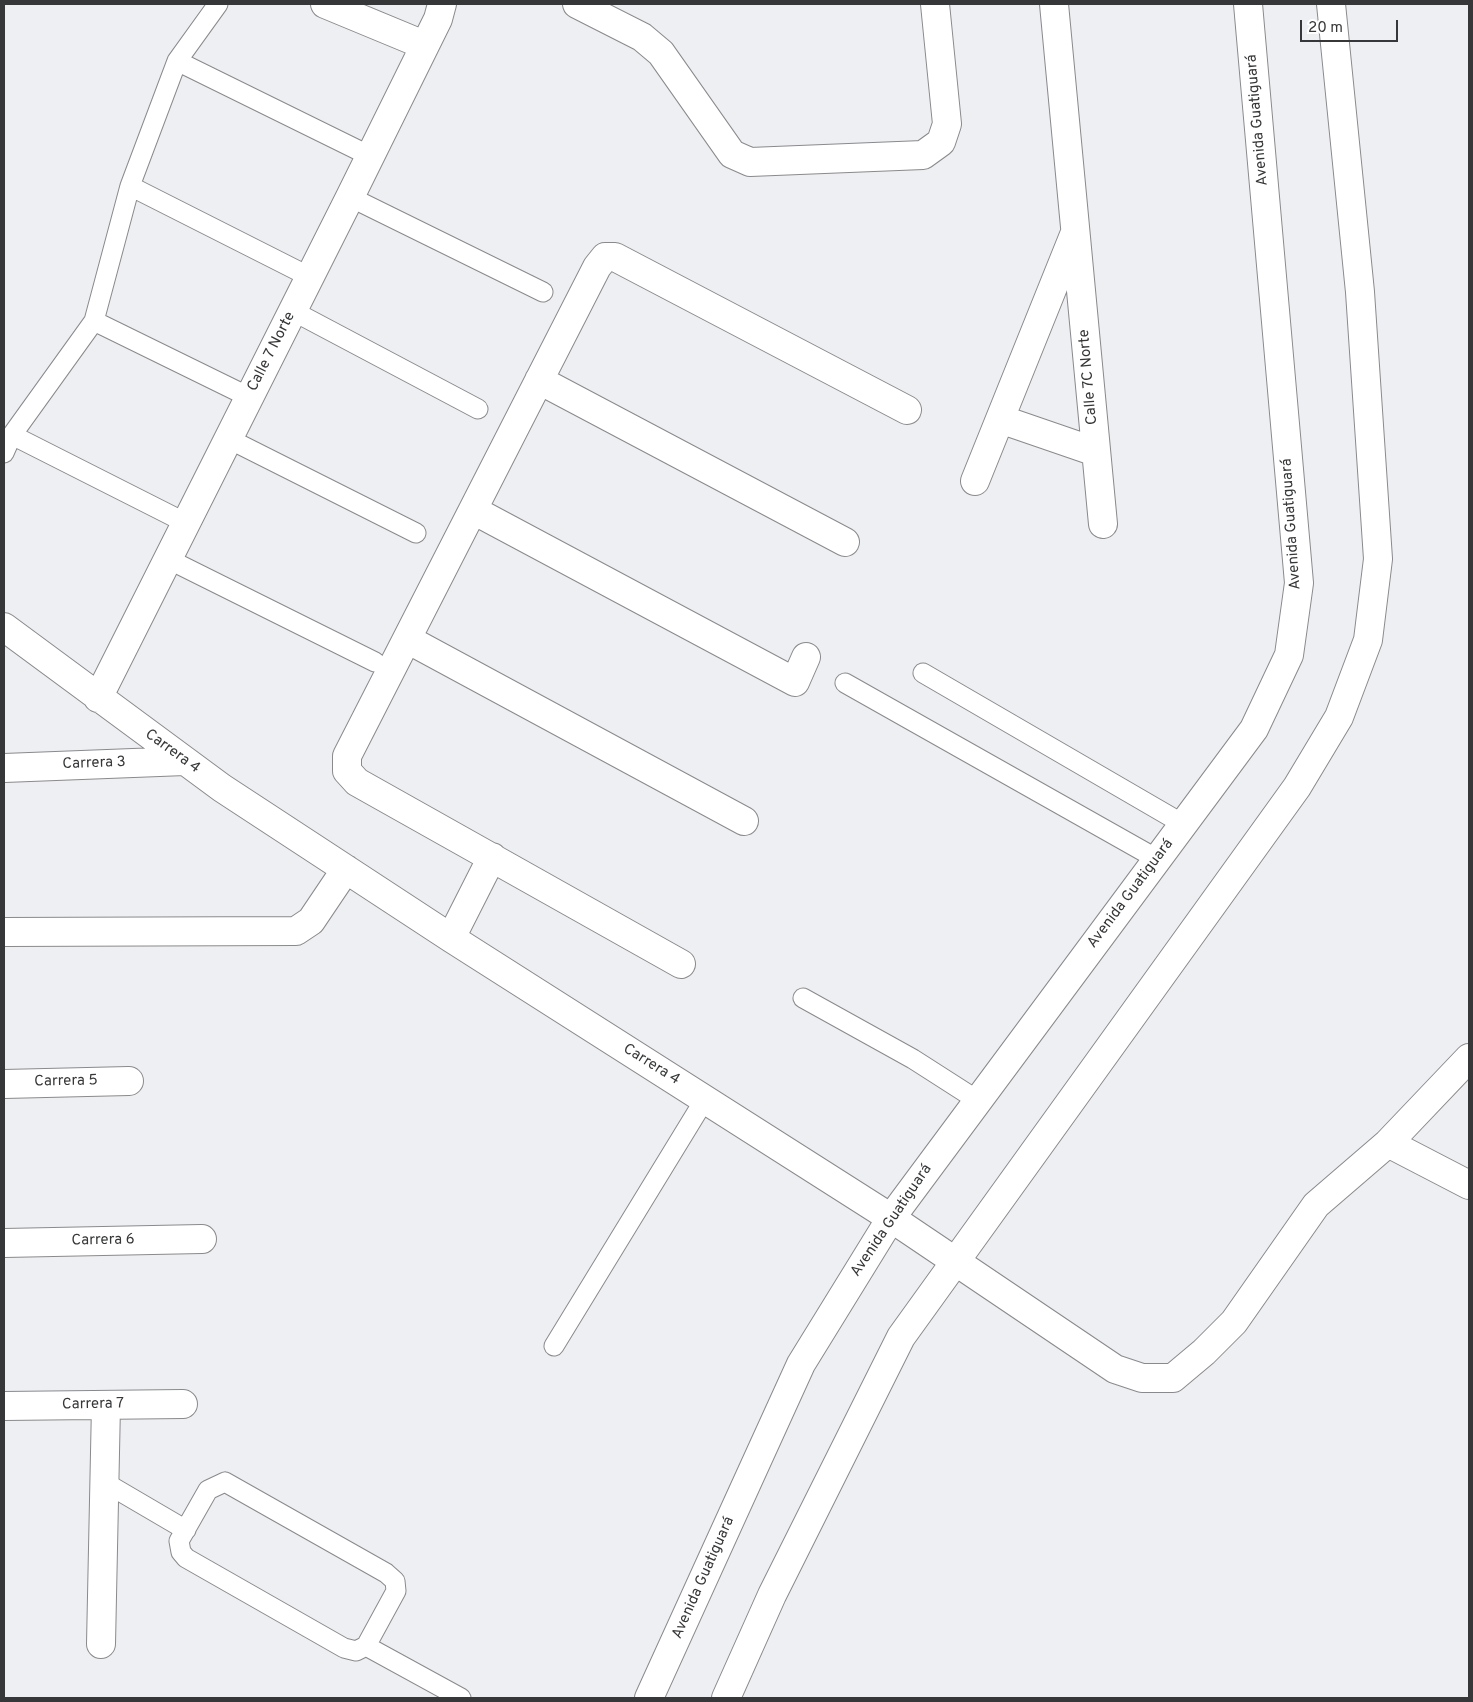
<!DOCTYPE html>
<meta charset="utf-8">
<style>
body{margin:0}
#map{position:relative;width:1473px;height:1702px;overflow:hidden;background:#eeeff2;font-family:Overpass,sans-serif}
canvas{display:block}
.frame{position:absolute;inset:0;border:5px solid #363738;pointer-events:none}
.scale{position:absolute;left:1300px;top:20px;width:98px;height:22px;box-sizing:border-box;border:2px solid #363738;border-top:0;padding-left:6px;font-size:15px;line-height:18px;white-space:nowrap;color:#363738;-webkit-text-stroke:4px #fff;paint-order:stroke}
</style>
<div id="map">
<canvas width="1473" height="1702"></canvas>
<div class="frame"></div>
<div class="scale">20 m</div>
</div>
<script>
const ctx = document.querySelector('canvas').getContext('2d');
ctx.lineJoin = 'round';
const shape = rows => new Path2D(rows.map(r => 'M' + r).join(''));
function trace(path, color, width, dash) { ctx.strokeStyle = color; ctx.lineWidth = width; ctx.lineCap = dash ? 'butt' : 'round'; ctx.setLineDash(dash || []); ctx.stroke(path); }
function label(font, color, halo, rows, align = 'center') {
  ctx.font = font + ' Overpass,sans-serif'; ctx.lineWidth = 5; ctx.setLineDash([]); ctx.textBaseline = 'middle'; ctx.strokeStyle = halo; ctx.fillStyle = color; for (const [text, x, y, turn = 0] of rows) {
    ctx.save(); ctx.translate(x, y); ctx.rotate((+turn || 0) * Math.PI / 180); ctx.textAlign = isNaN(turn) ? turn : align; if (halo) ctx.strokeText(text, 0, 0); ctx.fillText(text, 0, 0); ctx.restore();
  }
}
const service = shape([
 [177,61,370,156],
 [130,186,310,277],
 [350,197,543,292],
 [293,311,478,409],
 [94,321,249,397],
 [12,435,186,523],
 [229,439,416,533],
 [4,453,12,435,94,321,130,186,177,61,218,4],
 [168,559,375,662],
 [923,673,1183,824],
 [845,683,1157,859],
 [803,998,913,1059,977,1100],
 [554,1346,705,1099],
 [104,1482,186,1530],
 [225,1482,386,1573,395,1581,396,1591,366,1646,356,1651,344,1648,186,1558,181,1552,179,1541,208,1490,225,1482],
 [366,1646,461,1698]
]);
const minor = shape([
 [325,4,424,45],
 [577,4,642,37,661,53,732,154,750,162,923,155,941,142,947,124,935,4],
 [1054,4,1103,524],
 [539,380,845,542],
 [1000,419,1096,452],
 [975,481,1074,235],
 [473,510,795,682,806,657],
 [4,627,222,788,451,938,891,1218,1115,1369,1142,1378,1173,1378,1204,1352,1234,1322,1316,1205,1388,1143,1469,1058],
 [407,639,744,821],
 [98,698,350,197,438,19,442,4],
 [4,768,185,761],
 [4,932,296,931,311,921,346,869],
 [451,938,492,857],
 [681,964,357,782,347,771,347,756,597,267,605,257,615,257,907,410],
 [4,1084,129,1081],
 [1388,1143,1469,1185],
 [4,1243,202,1239],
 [4,1406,183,1404],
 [101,1644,106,1405]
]);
const tertiary = shape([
 [649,1698,801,1364,891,1218,1254,729,1289,655,1299,583,1248,4],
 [726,1698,772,1595,901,1337,1297,787,1339,717,1368,640,1378,559,1360,292,1331,4]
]);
trace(service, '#8a8a8d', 21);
trace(minor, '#8a8a8d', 30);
trace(tertiary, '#8a8a8d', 30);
trace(service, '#fff', 19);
trace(minor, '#fff', 28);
trace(tertiary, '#fff', 28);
label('15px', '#363738', '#fff', [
 ["Avenida Guatiguará",1258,120,-95],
 ["Calle 7 Norte",272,352,-63],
 ["Calle 7C Norte",1089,377,-95],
 ["Avenida Guatiguará",1292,524,-94],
 ["Carrera 4",172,752,36],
 ["Carrera 3",94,764,-2],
 ["Avenida Guatiguará",1131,894,-53],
 ["Carrera 4",651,1065,32],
 ["Carrera 5",66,1082,-1],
 ["Avenida Guatiguará",892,1221,-56],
 ["Carrera 6",103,1241,-1],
 ["Carrera 7",93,1405,-1],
 ["Avenida Guatiguará",704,1578,-66]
]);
</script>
